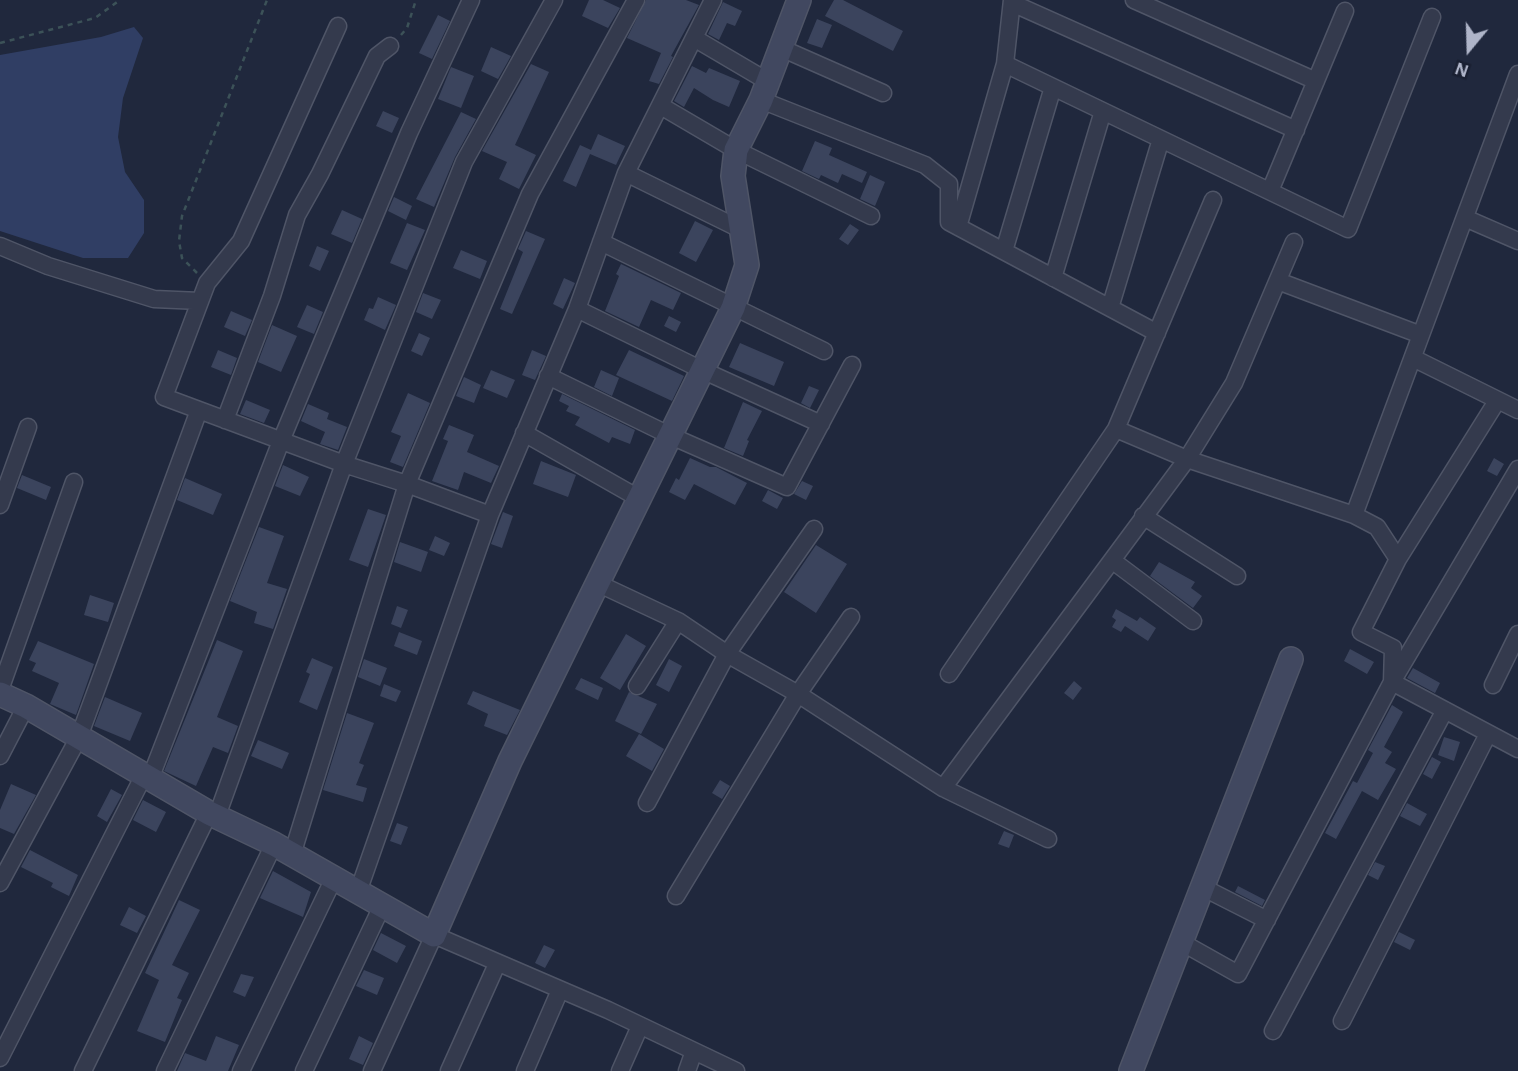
<!DOCTYPE html>
<style>
body{margin:0}
#map{position:relative;width:1518px;height:1071px;overflow:hidden;background:#20283d;font-family:"Alegreya Sans",sans-serif}
canvas{display:block}
.north{position:absolute;left:1434px;top:14px;width:70px;height:70px;-webkit-text-stroke:5px #191f31;paint-order:stroke;rotate:199deg;font-size:19px;font-weight:700;line-height:28px;text-align:center;color:#afb5c9}
.north::after{content:'';display:block;margin:auto;width:24px;height:32px;background:#afb5c9;clip-path:polygon(50% 0,100% 100%,50% 72%,0 100%)}
</style>
<div id="map">
<canvas width="1518" height="1071"></canvas>
<div class="north">N</div>
</div>
<script>
const ctx = document.querySelector('canvas').getContext('2d');
ctx.lineJoin = 'round';
function paint(path, color) { ctx.fillStyle = color; ctx.fill(path, 'evenodd'); }
const shape = rows => new Path2D(rows.map(r => 'M' + r).join(''));
function trace(path, color, width, dash) { ctx.strokeStyle = color; ctx.lineWidth = width; ctx.lineCap = dash ? 'butt' : 'round'; ctx.setLineDash(dash || []); ctx.stroke(path); }
paint(shape([
 [134,27,143,38,123,98,118,137,125,172,144,200,144,233,128,258,83,258,0,231,0,55,101,37]
]), '#303e64');
paint(shape([
 [589,0,603,0,620,8,608,28,582,16],
 [646,0,686,0,699,5,671,56,673,57,659,84,649,81,661,53,627,38],
 [834,0,843,0,903,31,893,51,825,16],
 [723,2,742,11,735,26,727,23,719,40,708,34],
 [438,15,450,21,432,59,419,53],
 [817,19,832,25,822,48,807,43],
 [491,47,511,56,498,79,481,71],
 [531,64,549,72,515,145,536,155,519,189,499,179,507,162,482,151],
 [692,66,706,73,709,68,740,81,729,107,713,100,694,88,684,107,674,101],
 [451,67,474,76,461,108,438,99],
 [383,111,399,118,392,133,376,126],
 [461,112,476,119,455,157,434,207,416,199],
 [598,134,625,146,616,165,590,154,576,187,563,181,580,145,591,150],
 [815,141,832,148,829,155,867,172,862,183,842,174,838,183,821,175,819,179,802,171],
 [870,175,885,182,875,206,860,199],
 [394,197,412,206,406,220,388,211],
 [342,210,362,219,352,243,331,234],
 [695,221,713,230,696,262,679,253],
 [407,223,425,230,407,270,390,263],
 [850,224,859,230,848,245,839,239],
 [526,231,545,239,512,314,500,309,523,252,518,249],
 [317,246,329,251,320,271,309,266],
 [461,250,487,261,480,279,453,268],
 [621,264,681,293,673,310,651,300,639,327,605,311,619,276,616,274],
 [564,278,575,283,563,309,553,304],
 [423,293,441,300,432,319,416,312],
 [378,297,396,305,385,330,364,320,369,308,373,309],
 [307,305,323,312,314,334,297,327],
 [231,311,252,320,245,336,224,327],
 [669,316,681,322,676,332,664,326],
 [272,325,297,336,281,372,258,362],
 [419,333,430,338,422,356,411,351],
 [740,343,784,362,774,386,729,367],
 [218,350,237,358,231,375,211,367],
 [532,350,546,356,535,380,522,375],
 [629,350,684,376,672,401,616,375],
 [491,370,515,380,507,398,483,388],
 [601,370,619,378,612,396,594,387],
 [464,377,481,385,474,403,456,396],
 [809,386,819,390,810,408,801,403],
 [408,393,430,403,403,467,390,462,401,436,391,432],
 [562,394,635,430,630,444,612,437,609,443,575,425,580,417,566,411,569,406,559,401],
 [246,400,270,410,264,423,240,414],
 [743,402,762,411,747,440,749,441,743,456,724,448],
 [308,404,329,413,327,419,347,427,338,450,320,444,325,432,301,421],
 [449,425,474,435,467,452,499,466,491,483,464,472,458,490,432,481,448,441,443,439],
 [690,458,710,467,716,467,747,483,735,505,694,484,685,500,669,492,676,478,679,480],
 [1494,458,1504,464,1497,476,1487,471],
 [541,461,576,475,568,497,533,484],
 [283,465,309,477,300,496,275,486],
 [22,475,51,487,46,500,17,488],
 [185,478,222,494,213,515,177,500],
 [802,481,813,486,806,500,794,494],
 [768,490,783,498,777,509,762,501],
 [368,509,386,515,368,567,349,560],
 [503,512,513,516,502,548,491,544],
 [259,527,284,536,267,583,287,589,273,629,254,623,257,612,230,601],
 [435,536,450,543,444,556,429,550],
 [400,542,428,552,421,572,394,562],
 [816,545,847,564,816,613,784,592],
 [1159,562,1195,582,1191,588,1202,596,1193,608,1150,576],
 [90,595,114,603,108,622,84,615],
 [397,606,408,610,401,628,391,624],
 [1116,609,1137,621,1140,617,1156,628,1148,641,1125,626,1121,632,1112,627,1116,620,1112,617],
 [399,632,422,641,417,655,394,646],
 [626,634,646,646,620,690,600,678],
 [217,640,243,651,217,717,238,726,228,753,213,747,196,786,164,771],
 [38,641,94,664,76,715,50,704,59,683,32,671,36,663,29,660],
 [1350,649,1374,662,1367,674,1344,661],
 [312,658,333,667,317,710,299,702,310,674,306,672],
 [364,659,387,668,380,686,358,677],
 [669,659,682,666,669,692,656,685],
 [1413,668,1440,683,1435,693,1407,678],
 [581,678,603,688,598,700,575,689],
 [1074,681,1082,688,1073,700,1064,693],
 [384,684,401,691,396,702,380,696],
 [473,691,520,710,507,735,484,726,488,714,467,704],
 [629,692,657,704,641,734,615,721],
 [105,697,142,713,130,741,94,726],
 [1392,705,1403,712,1384,747,1392,752,1385,763,1396,769,1378,800,1362,791,1336,839,1325,833,1353,781,1357,783,1373,753,1368,750],
 [347,713,374,723,359,763,364,765,356,785,367,788,363,802,323,790],
 [639,734,664,749,652,771,626,756],
 [1444,737,1460,742,1454,761,1438,755],
 [258,740,289,753,282,769,251,756],
 [1432,757,1441,762,1432,779,1423,774],
 [720,780,730,786,722,799,712,793],
 [11,784,36,795,14,834,0,828,0,810],
 [111,789,122,795,107,822,97,816],
 [143,800,166,812,156,832,133,820],
 [1407,803,1427,814,1420,826,1400,816],
 [397,823,408,827,401,845,390,841],
 [1004,831,1014,835,1009,848,998,844],
 [30,850,78,875,69,896,51,887,53,883,21,867],
 [1375,862,1385,866,1378,880,1368,875],
 [273,871,311,892,303,917,260,898],
 [1238,886,1265,900,1262,906,1235,892],
 [179,900,200,910,172,965,189,973,177,998,182,1000,165,1042,137,1031,159,980,145,973],
 [129,907,146,916,137,933,120,925],
 [1399,932,1415,940,1410,950,1394,942],
 [381,933,406,946,397,963,373,950],
 [544,945,555,950,545,968,535,963],
 [364,970,384,978,377,995,356,986],
 [241,974,254,977,245,997,233,992],
 [216,1036,239,1045,228,1071,177,1071,185,1053,206,1061],
 [359,1036,373,1043,363,1065,349,1059]
]), '#3b445d');
const street = shape([
 [1134,0,1316,81],
 [1012,3,1296,130],
 [338,26,241,241,207,283,164,397,344,464,407,484,490,515],
 [694,38,767,81],
 [781,48,883,93],
 [1005,64,1348,229,1432,17],
 [761,100,925,165,949,184,949,222,1157,333],
 [661,106,736,150,871,216],
 [626,173,742,230],
 [1270,191,1345,11],
 [1465,218,1518,241],
 [958,227,1005,64,1012,0],
 [601,242,824,351],
 [0,246,48,266,154,299,200,301],
 [1004,251,1053,87],
 [1053,278,1103,111],
 [1278,281,1421,335],
 [1110,308,1161,139],
 [577,309,702,370,821,424],
 [1413,358,1518,410],
 [548,376,671,436,787,487,852,365],
 [225,420,272,296,297,215,320,174,377,56,390,46],
 [1116,429,1187,459,1354,515,1377,527,1398,559,1361,632,1393,648,1392,682,1518,749],
 [524,433,640,499],
 [0,505,28,427],
 [1354,515,1518,74],
 [1143,516,1237,576],
 [1398,559,1497,401],
 [1113,561,1193,621],
 [597,583,678,621,727,654,798,694,943,788,1048,839],
 [949,674,1116,429,1213,200],
 [1493,685,1518,634],
 [637,686,678,621],
 [0,690,74,482],
 [0,756,26,706],
 [150,779,281,441,409,133,471,0],
 [943,788,1187,459,1234,383,1294,242],
 [647,803,727,654,814,529],
 [217,816,344,464,464,162,554,0],
 [292,855,407,484,530,194,636,0],
 [0,883,79,737,199,410],
 [1202,887,1267,920],
 [358,892,490,515,577,309,626,173,713,0],
 [676,896,798,694,851,617],
 [1181,942,1238,974,1392,682,1518,469],
 [1342,1021,1488,734],
 [1273,1031,1445,710],
 [0,1058,144,775],
 [83,1071,209,813],
 [165,1071,274,844],
 [241,1071,334,878],
 [304,1071,382,906],
 [372,1071,434,935,608,1010,736,1071],
 [449,1071,497,964],
 [525,1071,560,990],
 [620,1071,640,1026],
 [687,1071,694,1051]
]);
const secondary = shape([
 [0,694,26,706,209,813,274,844,434,935,510,761,733,308,747,265,733,176,736,150,761,100,799,0],
 [1131,1071,1291,659]
]);
trace(street, '#4f5567', 19);
trace(secondary, '#4f5567', 26);
trace(shape([
 [401,35,407,28,416,0],
 [0,43,95,18,120,0],
 [197,273,182,258,179,241,182,216,267,0]
]), '#3c5258', 2.5, [5, 5]);
trace(street, '#343a4d', 16);
trace(secondary, '#414860', 23);
</script>
